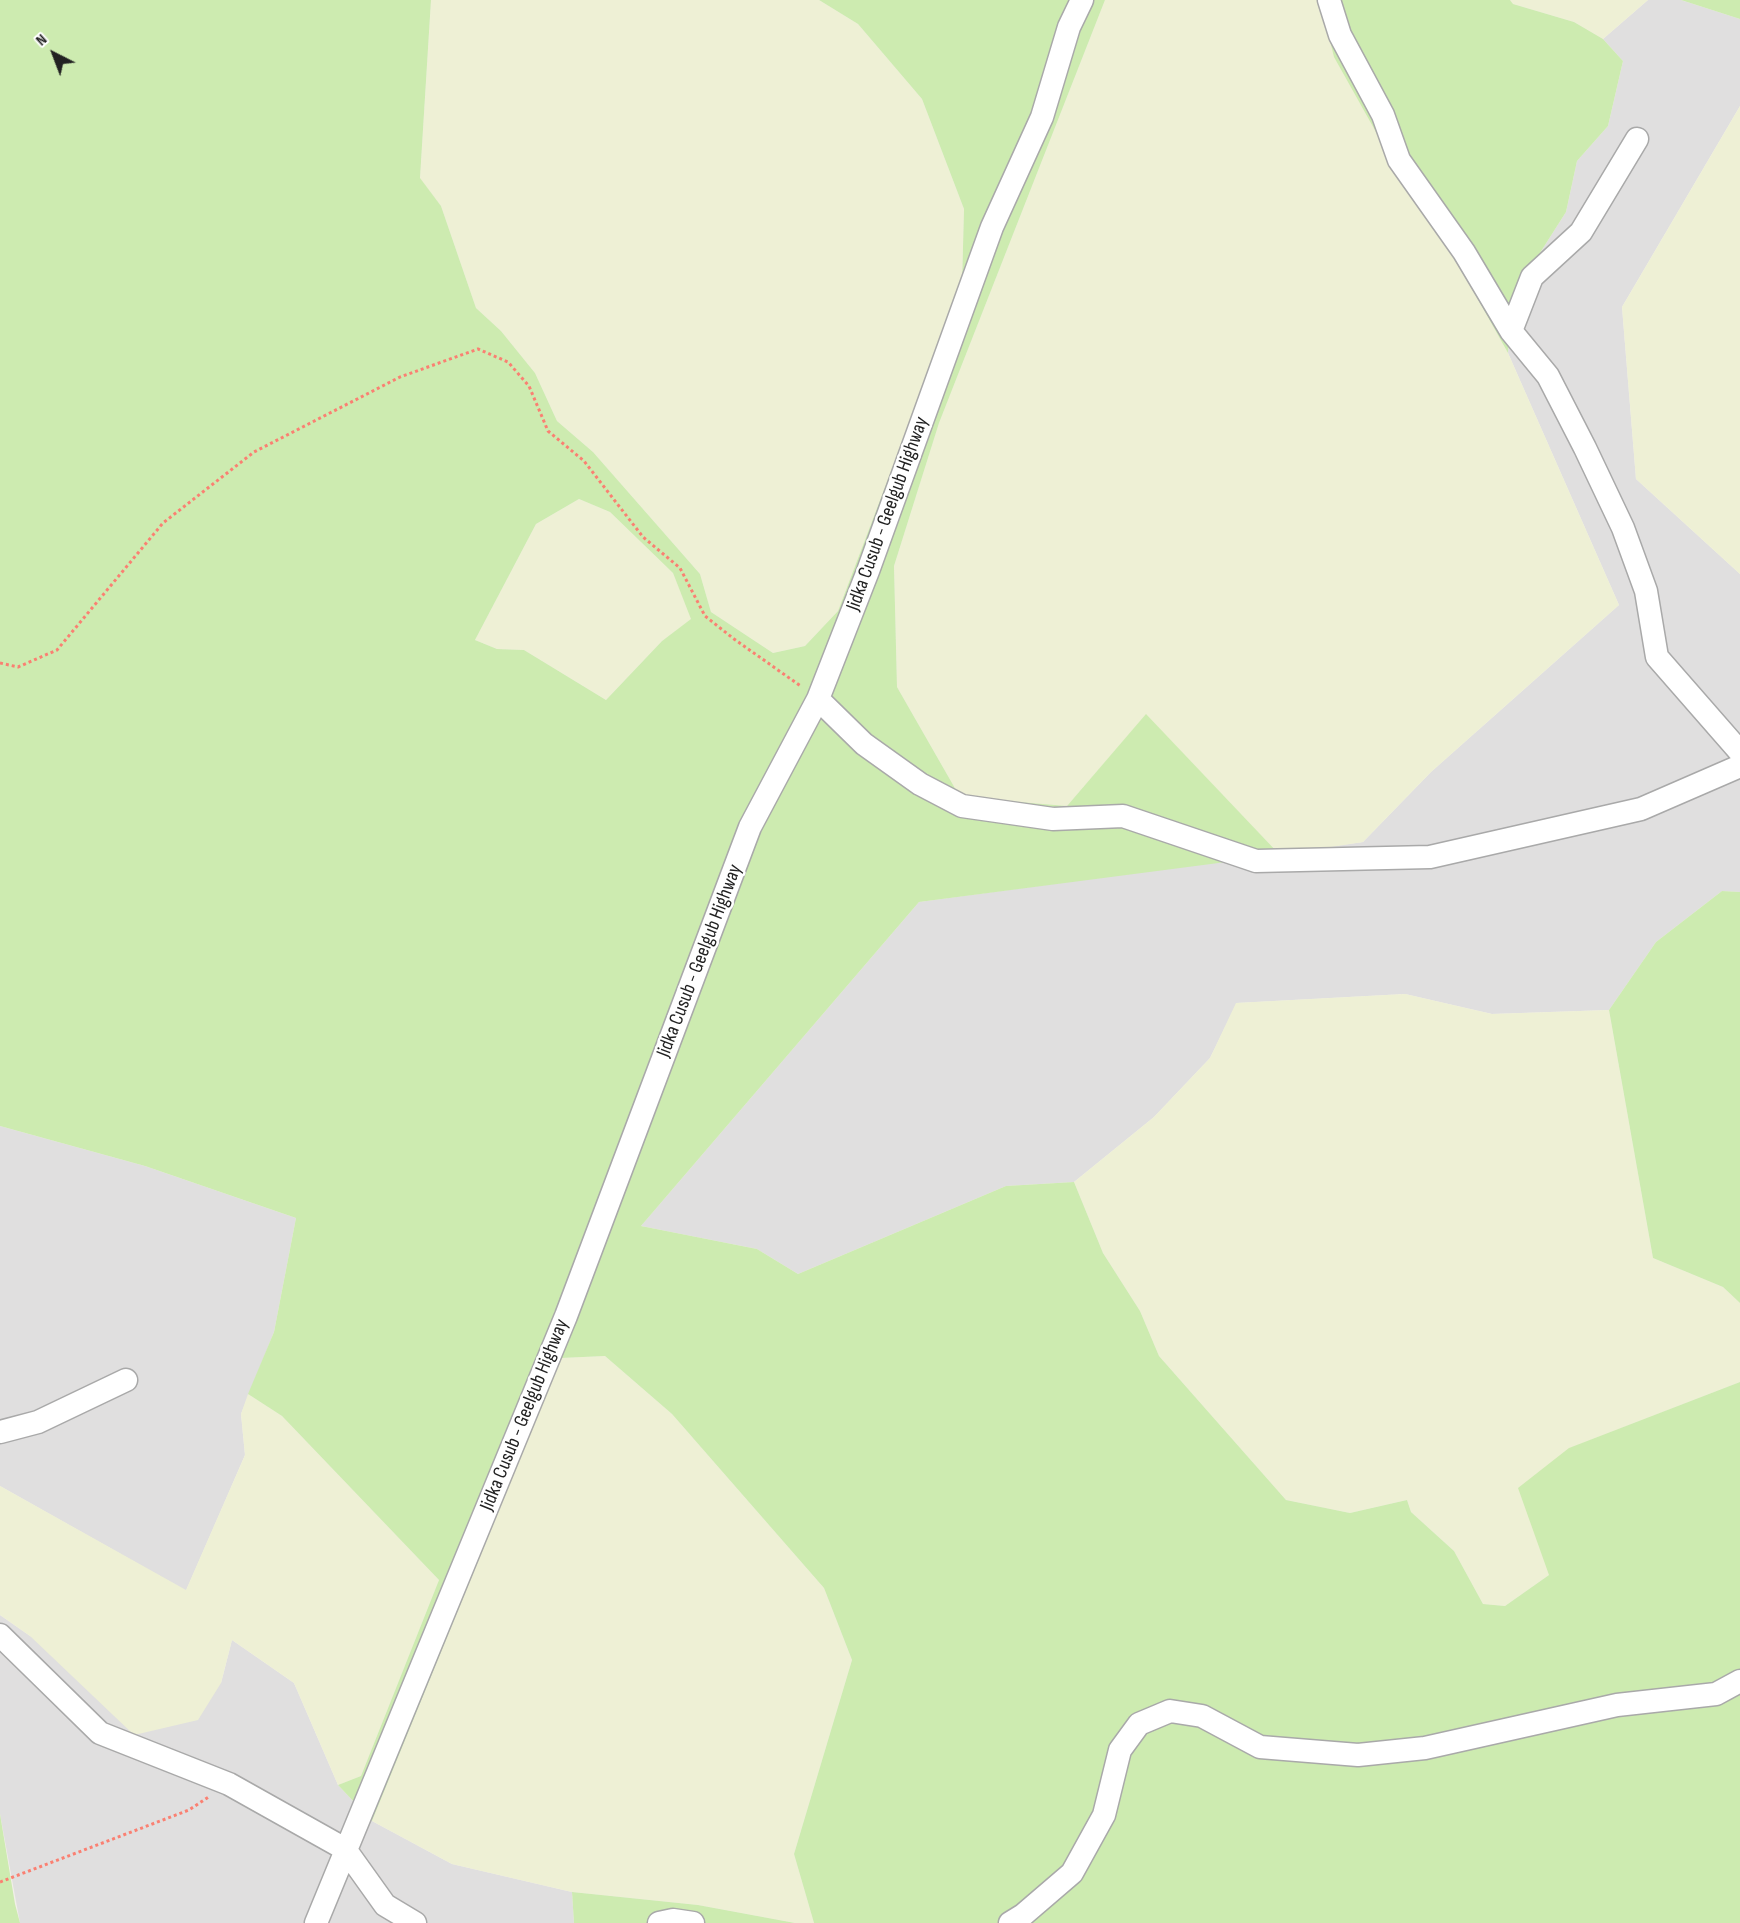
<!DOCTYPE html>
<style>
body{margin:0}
#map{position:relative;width:1740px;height:1923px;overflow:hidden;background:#f2efe9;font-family:"Sofia Sans Condensed",sans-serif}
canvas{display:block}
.north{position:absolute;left:24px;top:24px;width:60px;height:60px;-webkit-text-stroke:4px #fff;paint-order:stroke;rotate:318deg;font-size:16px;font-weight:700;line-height:24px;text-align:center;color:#222}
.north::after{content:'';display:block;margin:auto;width:21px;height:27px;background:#222;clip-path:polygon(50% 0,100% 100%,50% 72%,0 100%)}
</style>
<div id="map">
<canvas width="1740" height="1923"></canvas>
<div class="north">N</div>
</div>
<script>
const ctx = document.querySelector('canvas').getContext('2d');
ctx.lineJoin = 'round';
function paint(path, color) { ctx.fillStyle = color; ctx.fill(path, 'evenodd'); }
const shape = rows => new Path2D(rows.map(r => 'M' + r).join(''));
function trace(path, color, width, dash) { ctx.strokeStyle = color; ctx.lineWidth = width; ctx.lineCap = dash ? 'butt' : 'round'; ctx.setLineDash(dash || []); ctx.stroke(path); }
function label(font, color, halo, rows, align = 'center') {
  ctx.font = font + ' "Sofia Sans Condensed",sans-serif'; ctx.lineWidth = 5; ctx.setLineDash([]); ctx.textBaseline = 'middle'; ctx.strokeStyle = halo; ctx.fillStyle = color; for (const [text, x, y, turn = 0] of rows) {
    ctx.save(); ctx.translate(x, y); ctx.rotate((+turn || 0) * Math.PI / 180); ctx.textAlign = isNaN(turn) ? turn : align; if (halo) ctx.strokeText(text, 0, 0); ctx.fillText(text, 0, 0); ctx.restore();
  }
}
paint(shape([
 [1648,0,1681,0,1740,19,1740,106,1622,307,1636,479,1740,574,1740,892,1722,891,1656,942,1609,1010,1492,1014,1405,994,1237,1003,1210,1058,1154,1117,1074,1182,1006,1186,798,1274,757,1249,641,1226,919,902,1363,842,1431,772,1619,605,1508,353,1510,300,1566,212,1577,161,1608,126,1623,61,1603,39],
 [0,1126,145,1166,296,1218,274,1332,241,1414,245,1455,186,1591,0,1486],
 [0,1615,30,1636,221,1683,232,1640,294,1683,338,1785,372,1821,452,1864,572,1892,574,1923,20,1923,0,1814]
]), '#e0dfdf');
paint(shape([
 [431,0,819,0,858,24,922,99,964,209,962,284,838,611,805,646,773,653,711,612,700,574,593,452,557,421,535,373,501,331,476,308,441,206,420,179],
 [1105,0,1320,0,1448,246,1508,353,1619,605,1431,772,1363,842,1280,855,1146,715,1067,806,960,797,897,687,894,566,939,423],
 [1510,0,1648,0,1603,39,1574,22,1513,4],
 [1740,106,1740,574,1636,479,1622,307],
 [579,499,610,512,673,573,692,619,662,641,606,700,524,650,497,649,475,640,536,524],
 [1405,994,1492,1014,1609,1010,1653,1258,1723,1287,1740,1303,1740,1382,1570,1448,1549,1575,1505,1606,1483,1604,1454,1551,1411,1512,1407,1500,1350,1513,1286,1500,1159,1356,1140,1311,1103,1253,1074,1182,1154,1117,1210,1058,1236,1003],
 [605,1356,672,1414,824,1588,852,1660,794,1854,814,1923,795,1923,698,1905,572,1892,452,1864,372,1821,561,1358],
 [248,1394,282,1416,439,1580,361,1776,338,1785,294,1683,232,1640,221,1683,198,1720,134,1735,30,1636,0,1615,0,1486,186,1590,245,1455,241,1414]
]), '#eef0d5');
paint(shape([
 [0,0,431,0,420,178,441,206,476,308,501,331,535,373,557,421,593,452,700,574,711,612,773,653,805,646,838,611,962,284,964,209,922,99,858,24,819,0,1105,0,939,423,894,566,897,687,960,797,1067,806,1146,714,1280,855,919,902,641,1226,757,1249,798,1274,1006,1186,1074,1182,1103,1253,1140,1311,1159,1356,1286,1500,1350,1513,1407,1500,1411,1512,1454,1551,1483,1604,1505,1606,1549,1575,1518,1488,1569,1448,1740,1382,1740,1923,814,1923,794,1854,852,1660,824,1588,672,1414,605,1356,561,1358,372,1821,338,1785,361,1776,439,1580,282,1416,248,1394,274,1332,296,1218,145,1166,0,1126],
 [579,499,610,512,673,573,691,619,662,641,606,700,524,650,497,649,475,640,536,524],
 [1320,0,1510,0,1513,4,1574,22,1603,39,1623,61,1608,126,1577,161,1566,212,1510,300,1508,353,1448,246,1390,157,1334,57],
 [1681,0,1740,0,1740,19],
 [1722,891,1740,892,1740,1303,1723,1287,1653,1258,1609,1010,1656,942],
 [0,1814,15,1904,20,1923,0,1923],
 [572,1892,698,1905,795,1923,574,1923]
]), '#cdebb0');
const minor = shape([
 [1329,0,1340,35,1383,115,1399,160,1464,252,1511,331,1548,376,1585,448,1623,528,1646,591,1657,657,1740,752],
 [1511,331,1532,277,1581,232,1637,139],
 [818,699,864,744,920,784,962,806,1053,819,1123,816,1256,861,1430,857,1641,809,1740,766],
 [0,1432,38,1422,126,1380],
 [0,1635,100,1733,229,1784,345,1849,385,1905,415,1923],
 [316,1923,566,1316,750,827,818,699,868,571,992,227,1042,117,1069,27,1082,0],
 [659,1923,673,1920,693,1923],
 [1010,1923,1023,1915,1072,1873,1104,1815,1120,1750,1139,1724,1170,1711,1202,1716,1260,1747,1358,1755,1425,1748,1617,1705,1716,1694,1740,1681]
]);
trace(minor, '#a9a9a9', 25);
trace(shape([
 [0,663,18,667,57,650,163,523,254,452,400,377,478,349,508,362,529,386,548,431,584,461,643,537,680,568,705,616,734,639,802,687],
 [0,1882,189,1810,210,1796]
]), '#fa8072', 3, [3, 3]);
trace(minor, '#fff', 22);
label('20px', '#222', '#fff', [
 ["Jidka Cusub - Geelgub Highway",888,514,-70],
 ["Jidka Cusub - Geelgub Highway",700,961,-69],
 ["Jidka Cusub - Geelgub Highway",525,1415,-68]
]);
</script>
